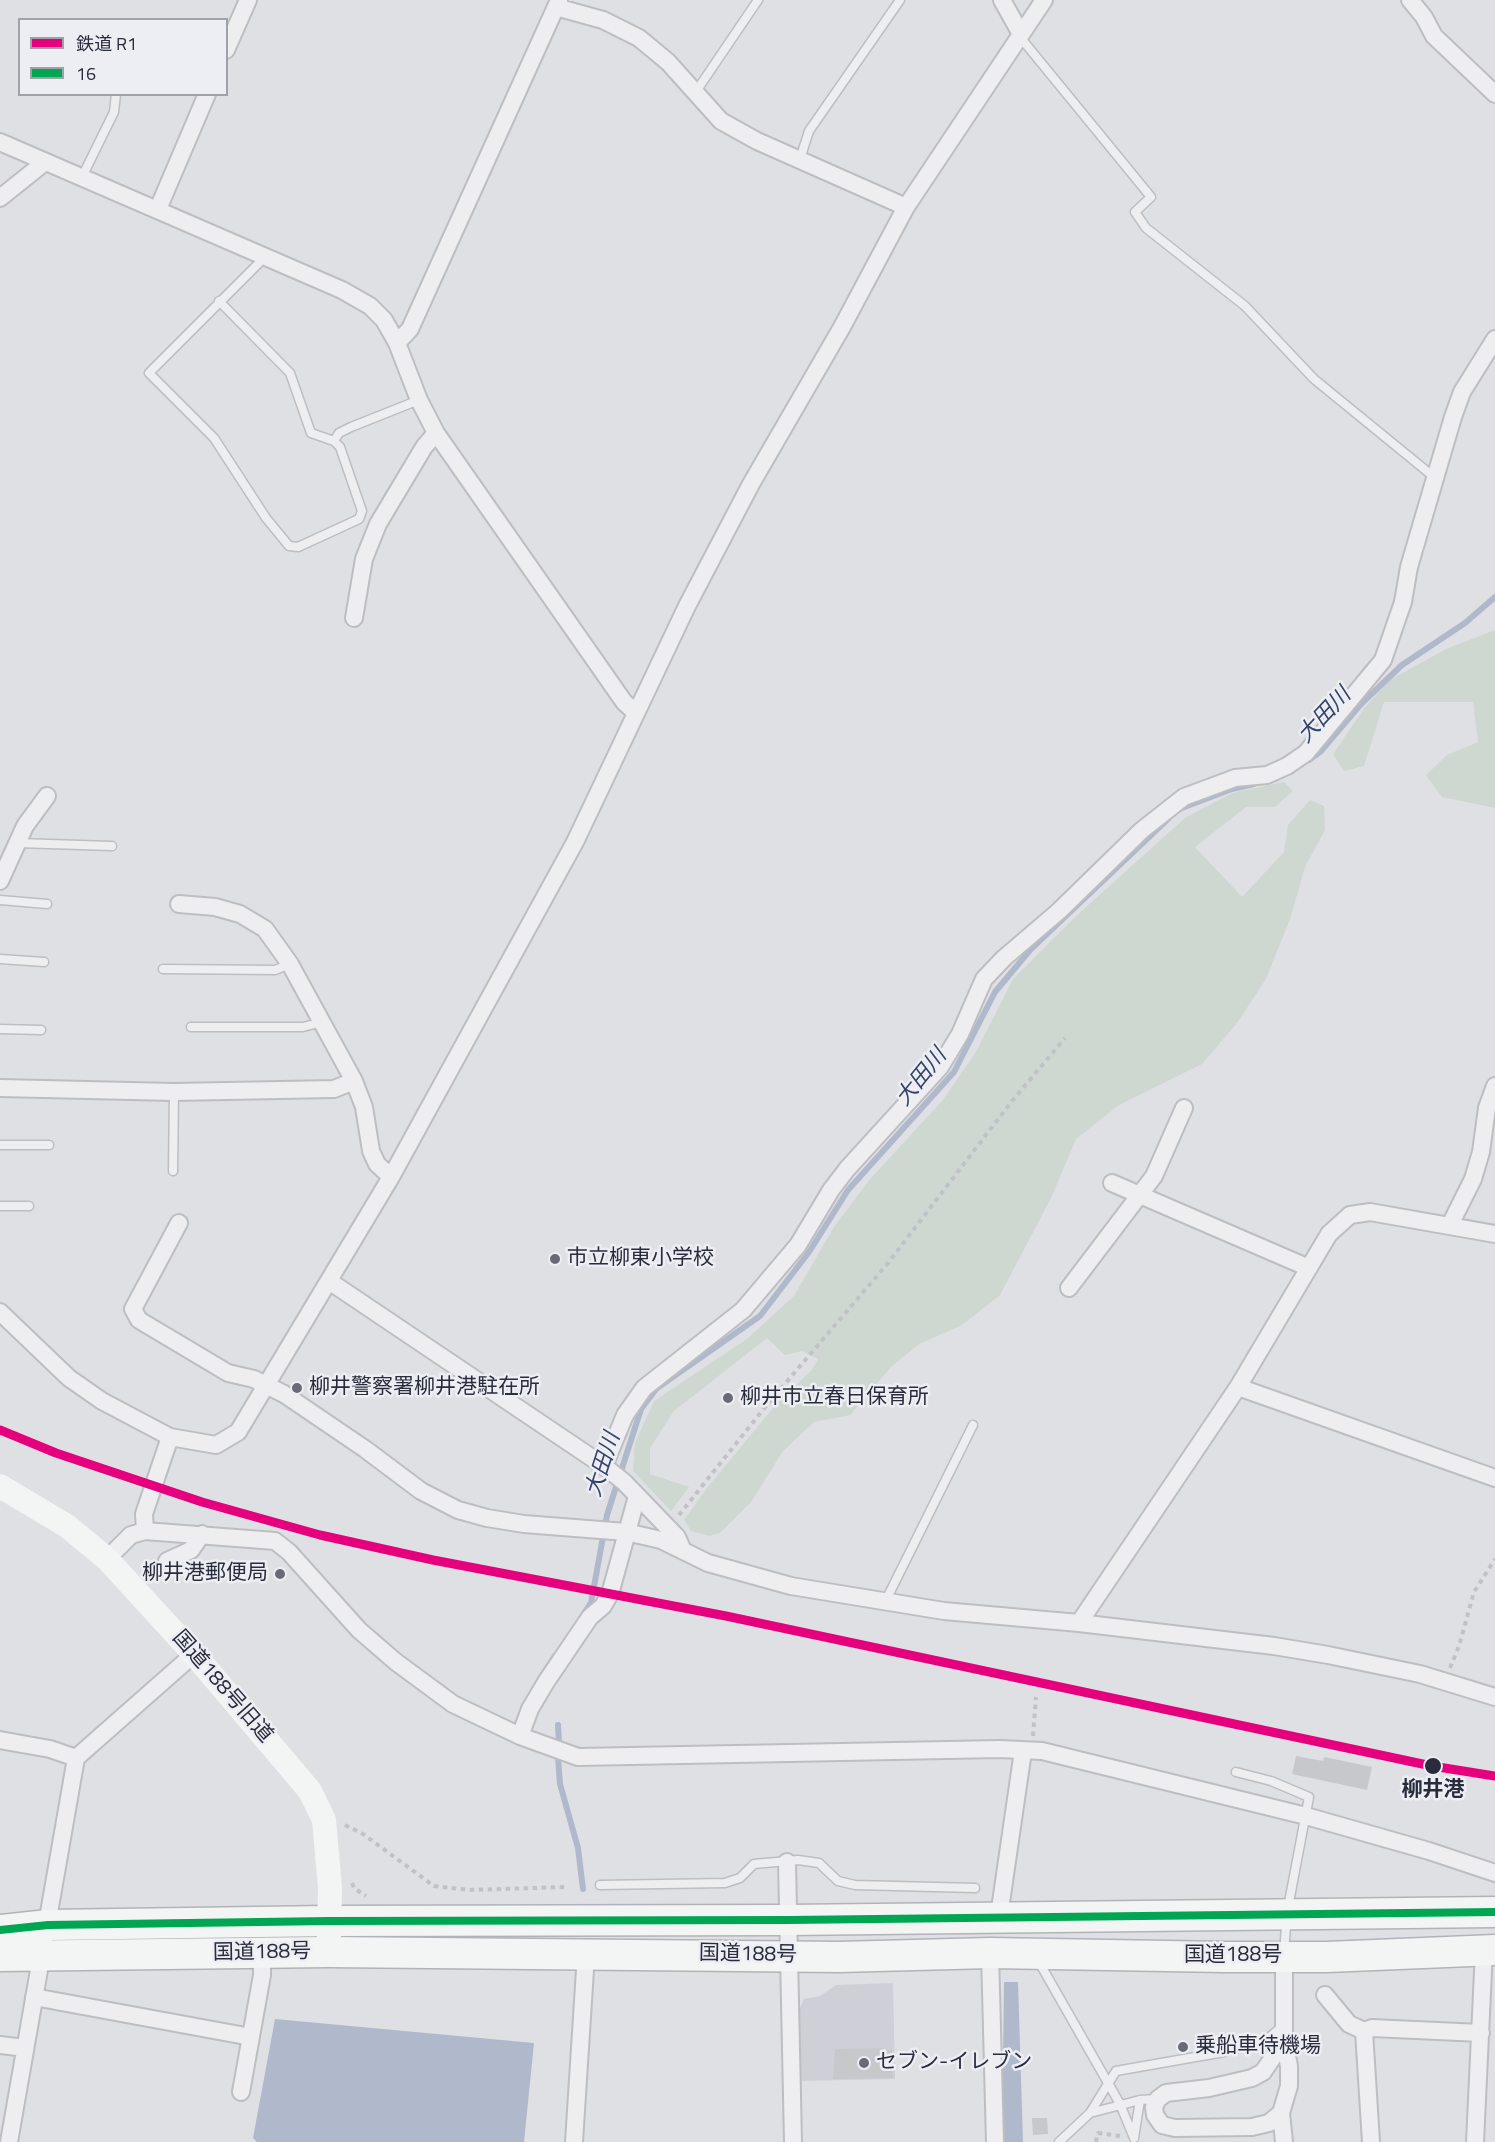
<!DOCTYPE html>
<meta charset="utf-8">
<style>
body{margin:0}
#map{position:relative;width:1495px;height:2142px;overflow:hidden;background:#dfe0e4;font-family:"Titillium Web","Noto Sans JP",sans-serif}
canvas{display:block}
.legend{position:absolute;left:18px;top:18px;width:210px;height:78px;box-sizing:border-box;background:#edeef4;border:2px solid #9ea0aa;margin:0;padding:8px 10px;list-style:none;font-size:18px;color:#282c3b}
.legend li{display:flex;align-items:center;gap:12px;height:30px}
.legend b{width:30px;border:2px solid #9ea0aa}
</style>
<div id="map">
<canvas width="1495" height="2142"></canvas>
<ul class="legend">
<li><b style="height:8px;background:#e5007d"></b>鉄道 R1</li>
<li><b style="height:8px;background:#00a651"></b>16</li>
</ul>
</div>
<script>
const ctx = document.querySelector('canvas').getContext('2d');
ctx.lineJoin = 'round';
function paint(path, color) { ctx.fillStyle = color; ctx.fill(path, 'evenodd'); }
const shape = rows => new Path2D(rows.map(r => 'M' + r).join(''));
function trace(path, color, width, dash) { ctx.strokeStyle = color; ctx.lineWidth = width; ctx.lineCap = dash ? 'butt' : 'round'; ctx.setLineDash(dash || []); ctx.stroke(path); }
function label(font, color, halo, rows, align = 'center') {
  ctx.font = font + ' "Titillium Web","Noto Sans JP",sans-serif'; ctx.lineWidth = 5; ctx.setLineDash([]); ctx.textBaseline = 'middle'; ctx.strokeStyle = halo; ctx.fillStyle = color; for (const [text, x, y, turn = 0] of rows) {
    ctx.save(); ctx.translate(x, y); ctx.rotate((+turn || 0) * Math.PI / 180); ctx.textAlign = isNaN(turn) ? turn : align; if (halo) ctx.strokeText(text, 0, 0); ctx.fillText(text, 0, 0); ctx.restore();
  }
}
paint(shape([
 [893,1983,895,2079,797,2081,797,2015,804,1999,820,1996,836,1985]
]), '#cecfd7');
paint(shape([
 [1495,630,1495,808,1442,797,1426,775,1447,755,1478,742,1473,702,1384,702,1364,766,1344,771,1333,754,1365,707,1390,680,1446,649],
 [1284,782,1293,791,1275,807,1246,807,1195,847,1242,897,1284,852,1288,825,1310,800,1324,806,1325,830,1305,867,1290,919,1266,979,1237,1023,1202,1064,1119,1105,1076,1139,1051,1198,1000,1295,962,1325,919,1344,891,1367,850,1415,814,1422,783,1451,751,1502,720,1533,710,1536,691,1531,684,1520,707,1488,778,1402,812,1370,818,1359,802,1351,785,1355,767,1338,674,1411,650,1448,650,1474,689,1487,671,1511,633,1471,635,1443,654,1401,747,1339,794,1296,834,1227,871,1178,942,1101,976,1052,1013,979,1075,917,1185,818,1232,793]
]), '#ced7d0');
paint(shape([
 [1004,1982,1018,1982,1023,2142,1002,2142],
 [275,2019,534,2043,524,2142,257,2142,253,2138]
]), '#b0b8cc');
trace(shape([
 [1309,760,1321,751,1361,704,1402,665,1465,623,1495,597],
 [1179,809,1232,789,1254,784],
 [583,1615,591,1603,607,1515,641,1409,657,1388,760,1316,809,1252,848,1190,954,1072,995,992,1031,949,1169,818],
 [543,1674,555,1656],
 [558,1725,559,1743],
 [558,1757,560,1784,578,1848,583,1889]
]), '#b0b8cc', 6);
paint(shape([
 [1296,1756,1323,1761,1324,1757,1372,1767,1367,1790,1292,1774],
 [883,2048,883,2050,892,2050,893,2078,833,2079,835,2049],
 [1032,2118,1047,2118,1048,2134,1033,2135]
]), '#c7c8cc');
const lane = shape([
 [1020,37,1151,197,1135,212,1146,228,1245,306,1314,379,1434,477],
 [695,93,758,0],
 [800,159,809,131,900,0],
 [82,177,114,112,116,94],
 [263,255,259,263,149,373,214,438,266,518,289,546,298,547,359,519,362,511,340,447,334,441],
 [219,301,290,373,311,433,334,441,339,433,351,427,419,400],
 [18,843,112,846],
 [0,900,47,904],
 [0,959,44,962],
 [163,969,275,970,290,964],
 [191,1027,303,1027,322,1022],
 [0,1029,41,1030],
 [0,1145,49,1145],
 [173,1171,174,1092],
 [0,1206,29,1206],
 [885,1602,973,1425],
 [1236,1772,1271,1781,1309,1797,1287,1913,1284,1953],
 [600,1885,725,1883,740,1878,754,1864,798,1860,819,1863,838,1881,855,1885,975,1888],
 [1039,1962,1120,2104,1134,2138],
 [1090,2113,1116,2071,1224,2052,1266,2040,1284,2025],
 [1134,2138,1140,2100],
 [1059,2142,1090,2113,1140,2100,1157,2099]
]);
const street = shape([
 [1002,0,1021,34],
 [1410,0,1424,17,1434,36,1495,94],
 [556,7,603,20,639,38,668,62,721,121,757,141,906,207],
 [226,50,248,0],
 [0,142,342,290,370,306,384,320,397,343,419,400,436,433,624,702,635,712],
 [0,198,45,162],
 [158,209,207,94],
 [397,343,410,329,559,0],
 [354,618,364,559,378,524,424,447,436,433],
 [0,881,25,826,47,796],
 [179,904,215,907,240,914,265,929,290,964,354,1081,364,1107,371,1151,377,1164,391,1177],
 [0,1088,174,1092,334,1089,354,1081],
 [1112,1183,1309,1268],
 [179,1223,133,1309,139,1320,228,1373,254,1379,284,1394,365,1449,421,1491,458,1510,487,1518,524,1524,626,1532,661,1540,708,1563,791,1586,944,1611,1079,1623,1238,1387,1329,1234,1350,1215,1370,1212,1495,1234],
 [1450,1225,1473,1179,1481,1152,1487,1108,1495,1086],
 [329,1281,604,1466,624,1482,677,1537,683,1551],
 [1069,1288,1154,1176,1184,1108],
 [0,1312,69,1378,102,1401,170,1437,216,1445,238,1432,391,1177,575,842,687,606,751,484,842,327,906,207,1044,0],
 [1238,1387,1495,1478],
 [604,1466,625,1415,644,1388,743,1310,798,1245,831,1190,847,1169,940,1067,960,1034,984,979,1004,958,1059,911,1142,830,1184,797,1235,778,1267,775,1287,766,1306,753,1383,660,1403,602,1409,567,1453,417,1462,392,1495,339],
 [145,1531,275,1541,289,1552,359,1630,396,1662,453,1704,520,1736,578,1757,1000,1749,1042,1751,1306,1816,1429,1851,1495,1873],
 [107,1559,131,1535,145,1531,144,1514,170,1437],
 [167,1561,191,1550,202,1534],
 [1079,1623,1274,1646,1328,1655,1420,1674,1495,1697],
 [520,1736,530,1709,546,1682,590,1617,603,1606,610,1594,637,1496],
 [0,1740,50,1749,76,1758],
 [787,1862,793,2142],
 [999,1916,1023,1751],
 [990,1953,995,2142],
 [1325,1995,1349,2024,1364,2031],
 [34,1997,251,2037],
 [1284,2041,1263,2072,1252,2078,1209,2088,1166,2093,1158,2099,1154,2107,1155,2115,1162,2125,1175,2128,1252,2127,1269,2123,1281,2113,1289,2086,1289,2066,1284,2041,1284,1957],
 [0,2045,25,2048],
 [241,2092,262,1975,262,1954],
 [1281,2113,1284,2142],
 [9,2142,76,1758,194,1654],
 [574,2142,586,1954],
 [1371,2142,1364,2031,1372,2028,1481,2033],
 [1475,2142,1484,1950]
]);
const highway = shape([
 [0,1930,48,1925,329,1921,788,1920,1495,1912],
 [0,1956,328,1952,839,1957,990,1953,1225,1957,1327,1957,1495,1950]
]);
trace(lane, '#bdbec2', 11);
trace(street, '#bdbec2', 20);
trace(highway, '#b2b3b8', 33);
trace(shape([
 [679,1515,766,1406,888,1263,1012,1101,1065,1038],
 [1450,1668,1459,1646,1474,1592,1495,1559],
 [1033,1736,1036,1697],
 [345,1825,363,1834,434,1886,470,1890,565,1887],
 [352,1883,354,1888,366,1896],
 [1096,2142,1098,2133,1120,2136]
]), '#c1c1c7', 4, [4.5, 4.5]);
trace(lane, '#eeeef1', 8);
trace(street, '#eeeef1', 16);
trace(shape([
 [0,1486,67,1526,107,1559,194,1654,310,1791,324,1820,330,1888,329,1938]
]), '#f3f4f4', 24);
trace(highway, '#f3f4f4', 30);
trace(shape([
 [0,1930,48,1925,329,1921,788,1920,1495,1912]
]), '#00a651', 8);
trace(shape([
 [0,1430,56,1453,202,1502,320,1535,433,1560,726,1616,1432,1766,1495,1776]
]), '#e5007d', 9);
for (const [x, y, r, color] of [
 [555,1259,6,"#686b76"],
 [297,1388,6,"#686b76"],
 [728,1398,6,"#686b76"],
 [280,1574,6,"#686b76"],
 [1433,1766,9,"#282c3b"],
 [1183,2047,6,"#686b76"],
 [864,2063,6,"#686b76"]
]) { const dot = new Path2D(); dot.arc(x, y, r, 0, 2 * Math.PI); ctx.fillStyle = color; ctx.fill(dot); trace(dot, '#edeef4', 2); }
label('21px', '#282c3b', '#edeef4', [
 ["市立柳東小学校",567,1259],
 ["柳井警察署柳井港駐在所",309,1388],
 ["柳井市立春日保育所",740,1398],
 ["柳井港郵便局",268,1574,"right"],
 ["乗船車待機場",1195,2047],
 ["セブン-イレブン",876,2063]
], 'left');
label('21px', '#282c3b', '#edeef4', [
 ["国道188号旧道",222,1687,49],
 ["国道188号",262,1953,-1],
 ["国道188号",748,1955,1],
 ["国道188号",1233,1956]
]);
label('bold 21px', '#282c3b', '#edeef4', [
 ["柳井港",1433,1791]
]);
label('italic 22px', '#37446a', '#edeef4', [
 ["大田川",1325,716,-47],
 ["大田川",922,1078,-51],
 ["大田川",604,1465,-72]
]);
</script>
